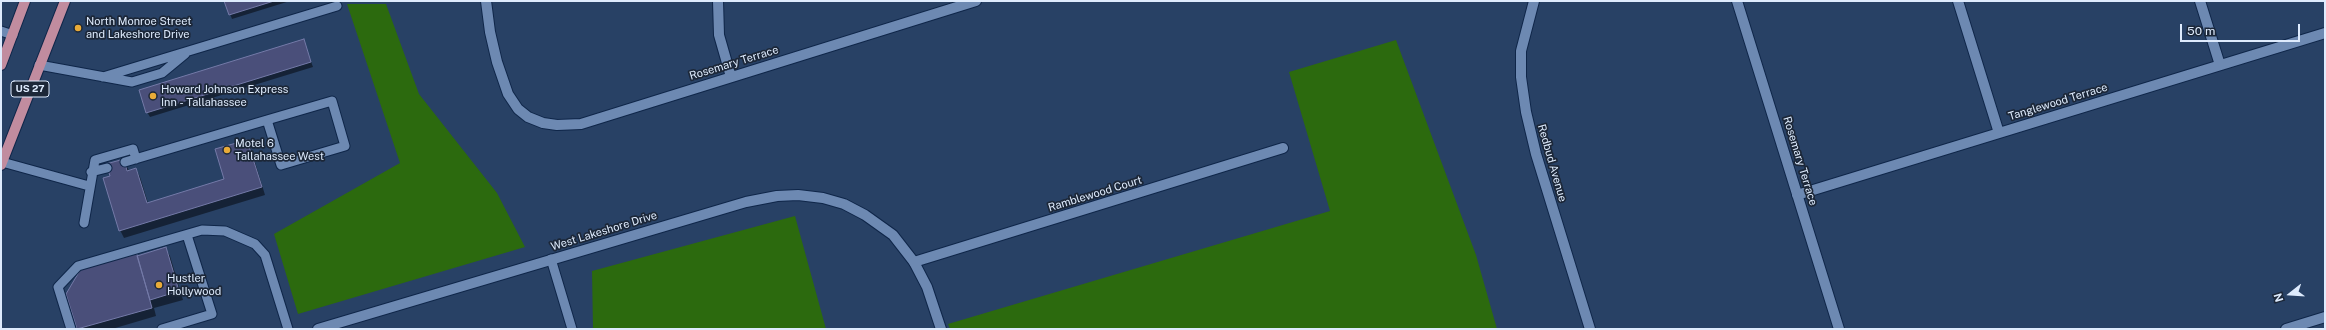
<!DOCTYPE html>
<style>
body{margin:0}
#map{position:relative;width:2326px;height:330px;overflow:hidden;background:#284165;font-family:"Public Sans",sans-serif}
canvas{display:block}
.frame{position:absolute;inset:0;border:2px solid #deebfd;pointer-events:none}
.north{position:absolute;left:2270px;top:274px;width:40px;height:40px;-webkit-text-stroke:3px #1c2738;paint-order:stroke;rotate:253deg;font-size:11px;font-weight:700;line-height:16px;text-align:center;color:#deebfd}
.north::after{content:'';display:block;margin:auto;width:14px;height:18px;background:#deebfd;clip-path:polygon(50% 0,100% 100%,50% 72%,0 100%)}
.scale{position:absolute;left:2180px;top:24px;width:120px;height:18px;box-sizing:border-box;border:2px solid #deebfd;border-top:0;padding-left:5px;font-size:12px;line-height:14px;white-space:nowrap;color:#deebfd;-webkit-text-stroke:3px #1c2738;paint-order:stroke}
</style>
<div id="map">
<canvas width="2326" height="330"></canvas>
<div class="frame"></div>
<div class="north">N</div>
<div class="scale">50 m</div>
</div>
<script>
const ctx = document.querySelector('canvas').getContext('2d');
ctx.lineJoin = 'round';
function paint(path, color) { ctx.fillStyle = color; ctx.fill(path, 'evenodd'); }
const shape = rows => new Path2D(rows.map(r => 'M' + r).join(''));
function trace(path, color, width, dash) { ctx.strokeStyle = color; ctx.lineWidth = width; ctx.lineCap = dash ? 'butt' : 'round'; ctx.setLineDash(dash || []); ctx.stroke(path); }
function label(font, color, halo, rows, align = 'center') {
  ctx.font = font + ' "Public Sans",sans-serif'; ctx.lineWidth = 3.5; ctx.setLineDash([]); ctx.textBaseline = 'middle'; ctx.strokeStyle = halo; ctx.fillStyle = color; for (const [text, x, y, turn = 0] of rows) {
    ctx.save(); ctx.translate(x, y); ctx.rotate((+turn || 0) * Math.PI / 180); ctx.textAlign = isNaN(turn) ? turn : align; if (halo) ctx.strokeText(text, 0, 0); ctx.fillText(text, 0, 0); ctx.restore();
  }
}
paint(shape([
 [347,4,386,4,419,94,497,193,525,247,298,314,274,234,400,163],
 [1396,40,1476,255,1497,329,950,329,948,324,1330,211,1289,72],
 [795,216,826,329,593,329,592,271]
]), '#2c6a0e');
paint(shape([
 [225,1,290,1,232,19],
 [303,40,313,67,150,117,147,112],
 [247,141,251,149,265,195,124,238,120,230,111,177,124,160,129,171,136,169,140,177,148,203,226,180],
 [165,248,170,256,183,300,154,308,156,316,112,329,78,329,67,294,138,257]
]), '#0007');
const building = shape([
 [224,1,274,1,229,15,224,1],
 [304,39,311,62,146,113,139,90,304,39],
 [247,140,262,187,119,231,103,178,110,176,106,164,124,159,127,171,136,168,147,203,224,179,215,149,247,140],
 [166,247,179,291,150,300,137,256,166,247],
 [136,251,152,308,77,329,66,294,82,267,136,251]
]);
paint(building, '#4a4f7a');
trace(building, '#747aa8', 1);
const lane = shape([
 [1,31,13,35],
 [39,65,132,82,162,73,185,54],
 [103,77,337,6],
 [2,162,89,186],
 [125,162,267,120,332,101,345,146,281,165,267,120],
 [91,172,107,168],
 [84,223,95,160,133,149,136,159],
 [551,259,572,329],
 [71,329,58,287,78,266,202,230,225,231,255,244,265,255,288,329],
 [162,329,212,314,187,235]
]);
const street = shape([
 [486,1,490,32,497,62,508,94,518,109,528,117,543,123,557,125,581,124,976,1],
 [718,1,719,35,731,77],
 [1534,1,1521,51,1521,77,1526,112,1536,154,1590,329],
 [1737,1,1839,329],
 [1958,1,1999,133],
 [2200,1,2220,65],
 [1797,195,2325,33],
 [914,262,1283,148],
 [2286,329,2325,317]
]);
const secondary = shape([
 [318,329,746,202,777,196,798,195,823,198,844,204,865,215,893,235,914,262,927,287,941,329]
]);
const primary = shape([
 [1,65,25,1],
 [1,165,65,1]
]);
trace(lane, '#0f2649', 11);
trace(street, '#0f2649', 12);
trace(secondary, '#0f2649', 12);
trace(primary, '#0f2649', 12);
trace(lane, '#6d89b2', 9);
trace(street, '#6d89b2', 10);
trace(secondary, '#6d89b2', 10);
trace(primary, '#c18c9f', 10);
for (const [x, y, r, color] of [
 [78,28,4,"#e9ab38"],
 [153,96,4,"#e9ab38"],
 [227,150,4,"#e9ab38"],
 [159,285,4,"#e9ab38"]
]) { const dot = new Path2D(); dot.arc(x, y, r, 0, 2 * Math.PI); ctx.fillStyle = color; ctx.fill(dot); trace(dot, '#1c2738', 1.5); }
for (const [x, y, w] of [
 [30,89,38]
]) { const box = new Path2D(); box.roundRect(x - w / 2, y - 8, w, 16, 3); ctx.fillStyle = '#1c2738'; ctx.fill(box); trace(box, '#deebfd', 1); }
label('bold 10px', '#deebfd', null, [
 ["US 27",30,89]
]);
label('11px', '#deebfd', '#1c2738', [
 ["North Monroe Street",86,22],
 ["and Lakeshore Drive",86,35],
 ["Howard Johnson Express",161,90],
 ["Inn - Tallahassee",161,103],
 ["Motel 6",235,144],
 ["Tallahassee West",235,157],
 ["Hustler",167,279],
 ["Hollywood",167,292]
], 'left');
label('11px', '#deebfd', '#1c2738', [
 ["Rosemary Terrace",734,63,-17],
 ["Tanglewood Terrace",2058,102,-17],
 ["Rosemary Terrace",1800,161,73],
 ["Redbud Avenue",1552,163,74],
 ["Ramblewood Court",1095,194,-17],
 ["West Lakeshore Drive",604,231,-17]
]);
</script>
